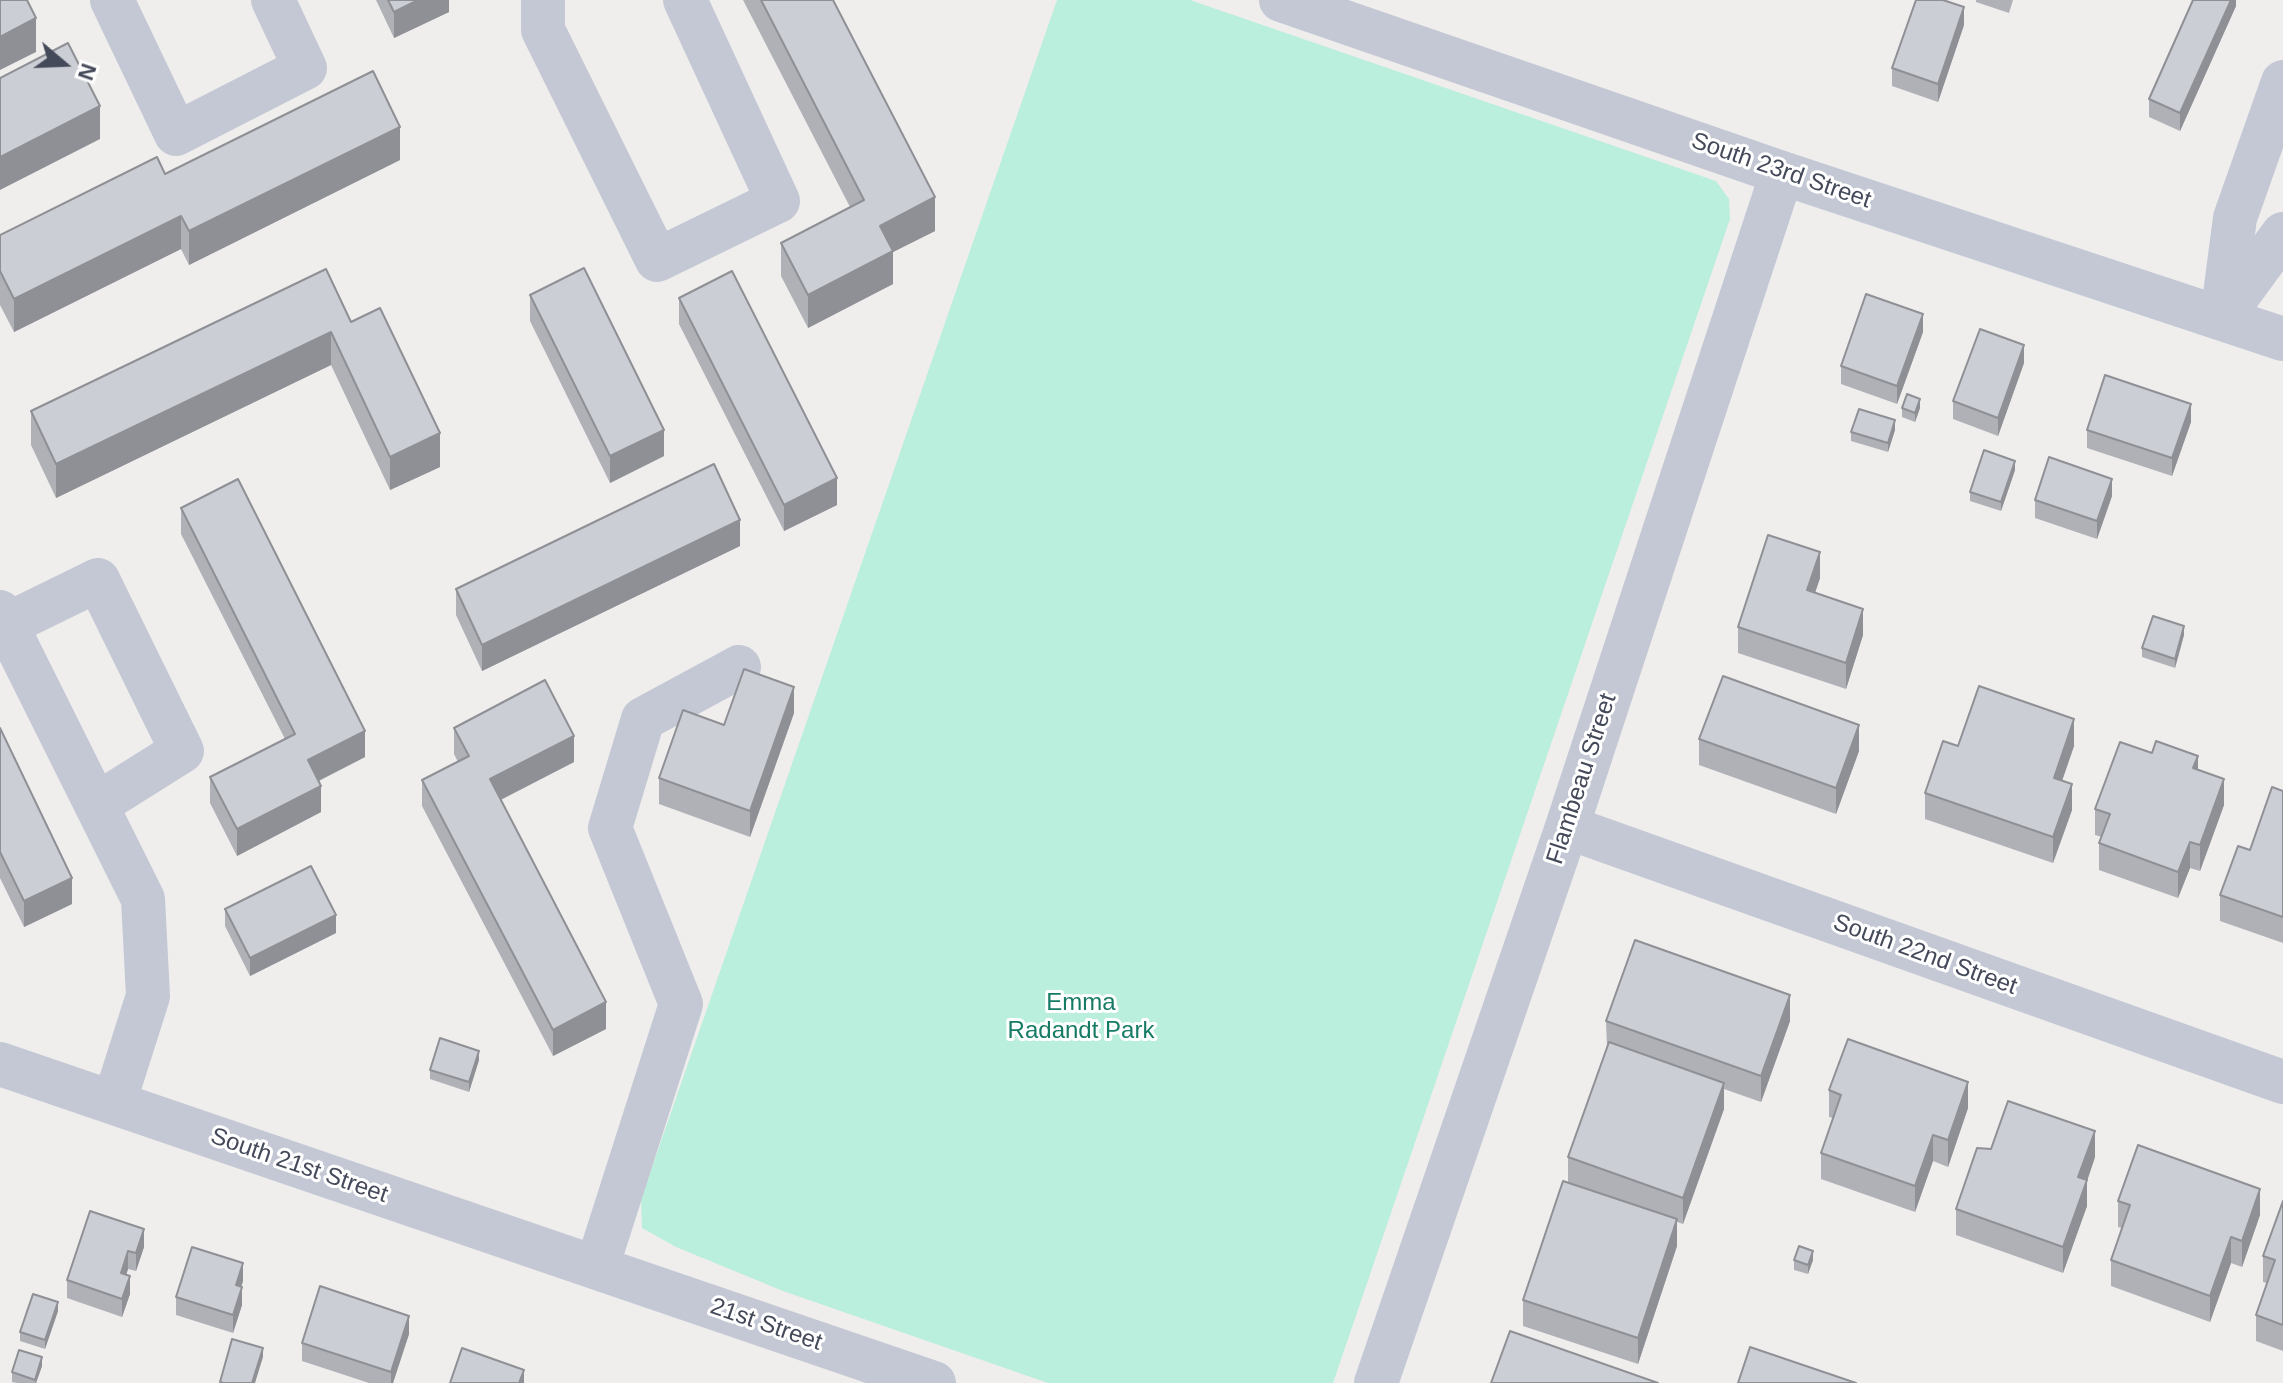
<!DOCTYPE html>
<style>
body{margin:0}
#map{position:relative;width:2283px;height:1383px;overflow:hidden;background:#f0eeed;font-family:Helvetica,sans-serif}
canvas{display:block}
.north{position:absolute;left:24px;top:24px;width:80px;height:80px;-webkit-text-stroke:6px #fff;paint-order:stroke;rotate:109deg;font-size:22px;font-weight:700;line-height:32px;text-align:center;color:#454a5a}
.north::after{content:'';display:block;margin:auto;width:28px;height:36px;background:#454a5a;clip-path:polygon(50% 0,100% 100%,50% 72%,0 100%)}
</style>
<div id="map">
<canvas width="2283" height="1383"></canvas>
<div class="north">N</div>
</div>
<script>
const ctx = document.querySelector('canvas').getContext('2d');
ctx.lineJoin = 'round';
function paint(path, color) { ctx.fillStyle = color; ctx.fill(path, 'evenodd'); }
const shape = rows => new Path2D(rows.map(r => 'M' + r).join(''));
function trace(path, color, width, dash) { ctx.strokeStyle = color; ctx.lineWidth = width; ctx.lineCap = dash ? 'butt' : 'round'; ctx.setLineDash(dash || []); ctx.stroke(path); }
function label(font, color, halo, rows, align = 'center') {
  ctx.font = font + ' Helvetica,sans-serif'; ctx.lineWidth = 6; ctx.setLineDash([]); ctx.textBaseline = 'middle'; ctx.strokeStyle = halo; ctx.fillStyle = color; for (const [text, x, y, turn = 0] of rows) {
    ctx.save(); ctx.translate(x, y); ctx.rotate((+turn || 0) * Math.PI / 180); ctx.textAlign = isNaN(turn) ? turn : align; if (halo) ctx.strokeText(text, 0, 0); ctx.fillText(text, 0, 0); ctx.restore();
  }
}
paint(shape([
 [1057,0,1190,0,1716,181,1729,199,1730,219,1333,1383,1048,1383,783,1291,676,1247,642,1228,641,1199]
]), '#baeedd');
trace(shape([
 [112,0,176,134,305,68,273,0],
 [543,0,543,30,657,260,778,201,685,0],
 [1281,0,1782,173,2283,339],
 [2226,312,2283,234],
 [2222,317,2235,218,2283,82],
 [0,612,143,899,148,996,114,1103],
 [6,625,98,580,182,751,96,805],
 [1567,827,2283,1082],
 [0,1064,934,1383],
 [597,1267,681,1004,610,828,643,719,739,667],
 [1376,1383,1567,827,1782,173]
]), '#c3c8d4', 44);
paint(shape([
 [376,0,449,0,449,12,394,38],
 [743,0,833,0,935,231,893,252,893,284,808,328,781,276,781,243,850,207],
 [1976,0,2013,0,2009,13,1976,2],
 [2236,0,2236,6,2180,131,2149,117,2149,99],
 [1964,25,1938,102,1892,86,1892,68],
 [400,160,189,265,181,249,14,332,0,305,0,235,165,174],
 [530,295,664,456,610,483,530,321],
 [679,298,837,505,784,531,679,324],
 [351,322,440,467,390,490,331,365,56,498,31,445,31,411],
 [1923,332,1897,404,1841,384,1841,366],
 [2024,363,1998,436,1953,419,1953,401],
 [1902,408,1920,408,1915,422,1902,417],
 [2191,422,2172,476,2087,448,2087,430],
 [1895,430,1888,452,1851,441,1851,432],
 [2015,470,2001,511,1970,501,1970,492],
 [2112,496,2097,539,2035,518,2035,500],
 [181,508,365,757,319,781,321,812,237,856,210,803,210,777,285,739,181,534],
 [740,546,482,671,456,615,456,589],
 [1820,578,1815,593,1863,635,1846,689,1738,653,1738,627],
 [2184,635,2175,668,2142,657,2142,648],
 [794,713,750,837,659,804,659,778,724,725],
 [0,728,72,904,24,927,0,878],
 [454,728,574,762,501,800,606,1029,553,1056,422,806,422,780,458,762,454,754],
 [1699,739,1859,751,1836,814,1699,765],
 [1958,746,2074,746,2062,781,2072,810,2053,863,1925,819,1925,793],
 [2198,770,2224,805,2200,871,2190,868,2178,898,2099,870,2099,843,2102,837,2095,835,2095,809],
 [2283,791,2283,943,2220,921,2220,895,2250,850],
 [225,909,336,933,250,976,225,926],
 [1606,1021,1790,1021,1761,1102,1724,1089,1724,1109,1683,1224,1677,1222,1677,1246,1638,1364,1523,1326,1523,1300,1568,1183,1568,1157,1607,1048],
 [479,1060,469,1092,430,1079,430,1070],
 [1829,1090,1968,1108,1948,1167,1933,1161,1915,1212,1821,1179,1821,1153,1833,1118,1829,1117],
 [2095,1157,2087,1181,2087,1206,2063,1273,1956,1235,1956,1209],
 [2118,1201,2260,1215,2242,1267,2231,1263,2210,1322,2111,1286,2111,1260,2122,1228,2118,1227],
 [2283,1201,2283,1351,2256,1341,2256,1315,2267,1283,2263,1282,2263,1256],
 [90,1211,144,1247,136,1271,128,1269,126,1275,130,1294,122,1317,67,1298,67,1280],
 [1794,1260,1813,1260,1808,1274,1794,1270],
 [243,1281,241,1287,242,1305,233,1333,176,1315,176,1297],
 [58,1311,45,1349,20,1341,20,1332],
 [409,1334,393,1383,369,1383,302,1361,302,1343],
 [42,1366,36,1383,17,1383,12,1382,12,1372]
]), '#afb1b7');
paint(shape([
 [418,0,449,0,449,12,394,38,394,12],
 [2231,0,2236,0,2236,6,2180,131,2180,113],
 [1964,7,1964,25,1938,102,1938,84],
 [36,18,36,52,0,70,0,37],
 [100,106,100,139,0,190,0,157],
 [400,127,400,160,189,265,189,231],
 [935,197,935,231,893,252,893,284,808,328,808,295,880,226],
 [181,216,181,249,14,332,14,299],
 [1923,314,1923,332,1897,404,1897,386],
 [331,332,331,365,56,498,56,464],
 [2024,345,2024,363,1998,436,1998,418],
 [1920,399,1920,408,1915,422,1915,413],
 [2191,404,2191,422,2172,476,2172,458],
 [1895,420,1895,430,1888,452,1888,443],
 [664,430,664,456,610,483,610,456],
 [440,433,440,467,390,490,390,457],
 [2015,461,2015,470,2001,511,2001,502],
 [837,478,837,505,784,531,784,505],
 [2112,479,2112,496,2097,539,2097,521],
 [740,520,740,546,482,671,482,645],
 [1820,552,1820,578,1807,616,1807,590],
 [1863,609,1863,635,1846,689,1846,663],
 [2184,626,2184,635,2175,668,2175,659],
 [794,687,794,713,750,837,750,811],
 [2074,719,2074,746,2054,804,2054,778],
 [1859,725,1859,751,1836,814,1836,788],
 [365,731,365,757,308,786,308,760],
 [574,736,574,762,490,805,490,779],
 [2198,756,2198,782,2193,768],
 [2224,779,2224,805,2200,871,2200,845],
 [2072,784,2072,810,2053,863,2053,837],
 [321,786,321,812,237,856,237,829],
 [2190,842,2190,868,2178,898,2178,872],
 [72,878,72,904,24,927,24,901],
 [336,915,336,933,250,976,250,958],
 [1790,995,1790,1021,1761,1102,1761,1076],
 [606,1002,606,1029,553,1056,553,1030],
 [479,1051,479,1060,469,1092,469,1082],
 [1968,1082,1968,1108,1948,1167,1948,1140],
 [1724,1083,1724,1109,1683,1224,1683,1198],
 [2095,1131,2095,1157,2087,1181,2087,1206,2063,1273,2063,1247,2078,1177],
 [1933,1135,1933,1161,1915,1212,1915,1186],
 [2260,1189,2260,1215,2242,1267,2242,1241],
 [1677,1219,1677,1246,1638,1364,1638,1338],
 [144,1229,144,1247,136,1271,136,1253],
 [2231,1237,2231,1263,2210,1322,2210,1296],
 [128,1251,128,1269,121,1291,121,1273],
 [1813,1251,1813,1260,1808,1274,1808,1265],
 [243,1263,243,1281,236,1303,236,1285],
 [130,1276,130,1294,122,1317,122,1299],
 [242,1287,242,1305,233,1333,233,1315],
 [58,1302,58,1311,45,1349,45,1340],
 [409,1316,409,1334,393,1383,391,1383,391,1372],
 [263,1348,263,1357,255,1383,252,1383],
 [42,1357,42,1366,36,1383,35,1383],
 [524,1370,524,1383,519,1383]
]), '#8f9095');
const building = shape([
 [0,0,27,0,36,18,0,37,0,0],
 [388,0,418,0,394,12,388,0],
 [761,0,833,0,935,197,880,226,893,251,808,295,781,243,864,200,761,0],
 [1916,0,1943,0,1964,7,1938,84,1892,68,1916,0],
 [2193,0,2231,0,2180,113,2149,99,2193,0],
 [68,43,100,106,0,157,0,78,68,43],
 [373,71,400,127,189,231,181,216,14,299,0,271,0,235,157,157,165,174,373,71],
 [584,268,664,430,610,456,530,295,584,268],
 [326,269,351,322,380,308,440,433,390,457,331,332,56,464,31,411,326,269],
 [732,271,837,478,784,505,679,298,732,271],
 [1866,294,1923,314,1897,386,1841,366,1866,294],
 [1980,329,2024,345,1998,418,1953,401,1980,329],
 [2105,375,2191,404,2172,458,2087,430,2105,375],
 [1907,394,1920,399,1915,413,1902,408,1907,394],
 [1859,409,1895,420,1888,443,1851,432,1859,409],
 [1984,450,2015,461,2001,502,1970,492,1984,450],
 [2049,457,2112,479,2097,521,2035,500,2049,457],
 [714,464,740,520,482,645,456,589,714,464],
 [238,479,365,731,308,760,321,786,237,829,210,777,295,734,181,508,238,479],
 [1768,535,1820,552,1807,590,1863,609,1846,663,1738,627,1768,535],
 [2153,616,2184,626,2175,659,2142,648,2153,616],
 [744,669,794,687,750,811,659,778,683,710,724,725,744,669],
 [1723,676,1859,725,1836,788,1699,739,1723,676],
 [545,680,574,736,490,779,606,1002,553,1030,422,780,469,756,454,728,545,680],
 [1979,686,2074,719,2054,778,2072,784,2053,837,1925,793,1943,741,1958,746,1979,686],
 [0,728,72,878,24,901,0,852,0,728],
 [2156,741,2198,756,2193,768,2224,779,2200,845,2190,842,2178,872,2099,843,2110,814,2095,809,2120,742,2152,753,2156,741],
 [2272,787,2283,791,2283,917,2220,895,2238,846,2250,850,2272,787],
 [311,866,336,915,250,958,225,909,311,866],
 [1635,940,1790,995,1761,1076,1606,1021,1635,940],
 [440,1038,479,1051,469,1082,430,1070,440,1038],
 [1848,1039,1968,1082,1948,1140,1933,1135,1915,1186,1821,1153,1841,1095,1829,1090,1848,1039],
 [1609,1042,1724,1083,1683,1198,1568,1157,1609,1042],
 [2008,1101,2095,1131,2078,1177,2087,1180,2063,1247,1956,1209,1977,1148,1991,1149,2008,1101],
 [2138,1145,2260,1189,2242,1241,2231,1237,2210,1296,2111,1260,2130,1205,2118,1201,2138,1145],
 [1563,1181,1677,1219,1638,1338,1523,1300,1563,1181],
 [2283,1201,2283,1325,2256,1315,2275,1260,2263,1256,2283,1201],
 [90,1211,144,1229,136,1253,128,1251,121,1273,130,1276,122,1299,67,1280,90,1211],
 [1799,1246,1813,1251,1808,1265,1794,1260,1799,1246],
 [192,1247,243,1263,236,1285,242,1287,233,1315,176,1297,192,1247],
 [320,1286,409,1316,391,1372,302,1343,320,1286],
 [33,1294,58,1302,45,1340,20,1332,33,1294],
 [1510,1331,1658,1383,1491,1383,1510,1331],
 [232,1339,263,1348,252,1383,224,1383,220,1382,232,1339],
 [1750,1347,1856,1383,1738,1383,1750,1347],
 [462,1348,524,1370,519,1383,450,1383,462,1348],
 [19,1350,42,1357,35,1380,12,1372,19,1350]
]);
paint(building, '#ccced5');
trace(building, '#8f9095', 2);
label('24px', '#454a5a', '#fff', [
 ["South 23rd Street",1781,171,19],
 ["Flambeau Street",1582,779,-72],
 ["South 22nd Street",1925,955,20],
 ["South 21st Street",299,1166,19],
 ["21st Street",766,1325,19]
]);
label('24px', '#167b65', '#fff', [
 ["Emma",1081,1003],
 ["Radandt Park",1081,1031]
]);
</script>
